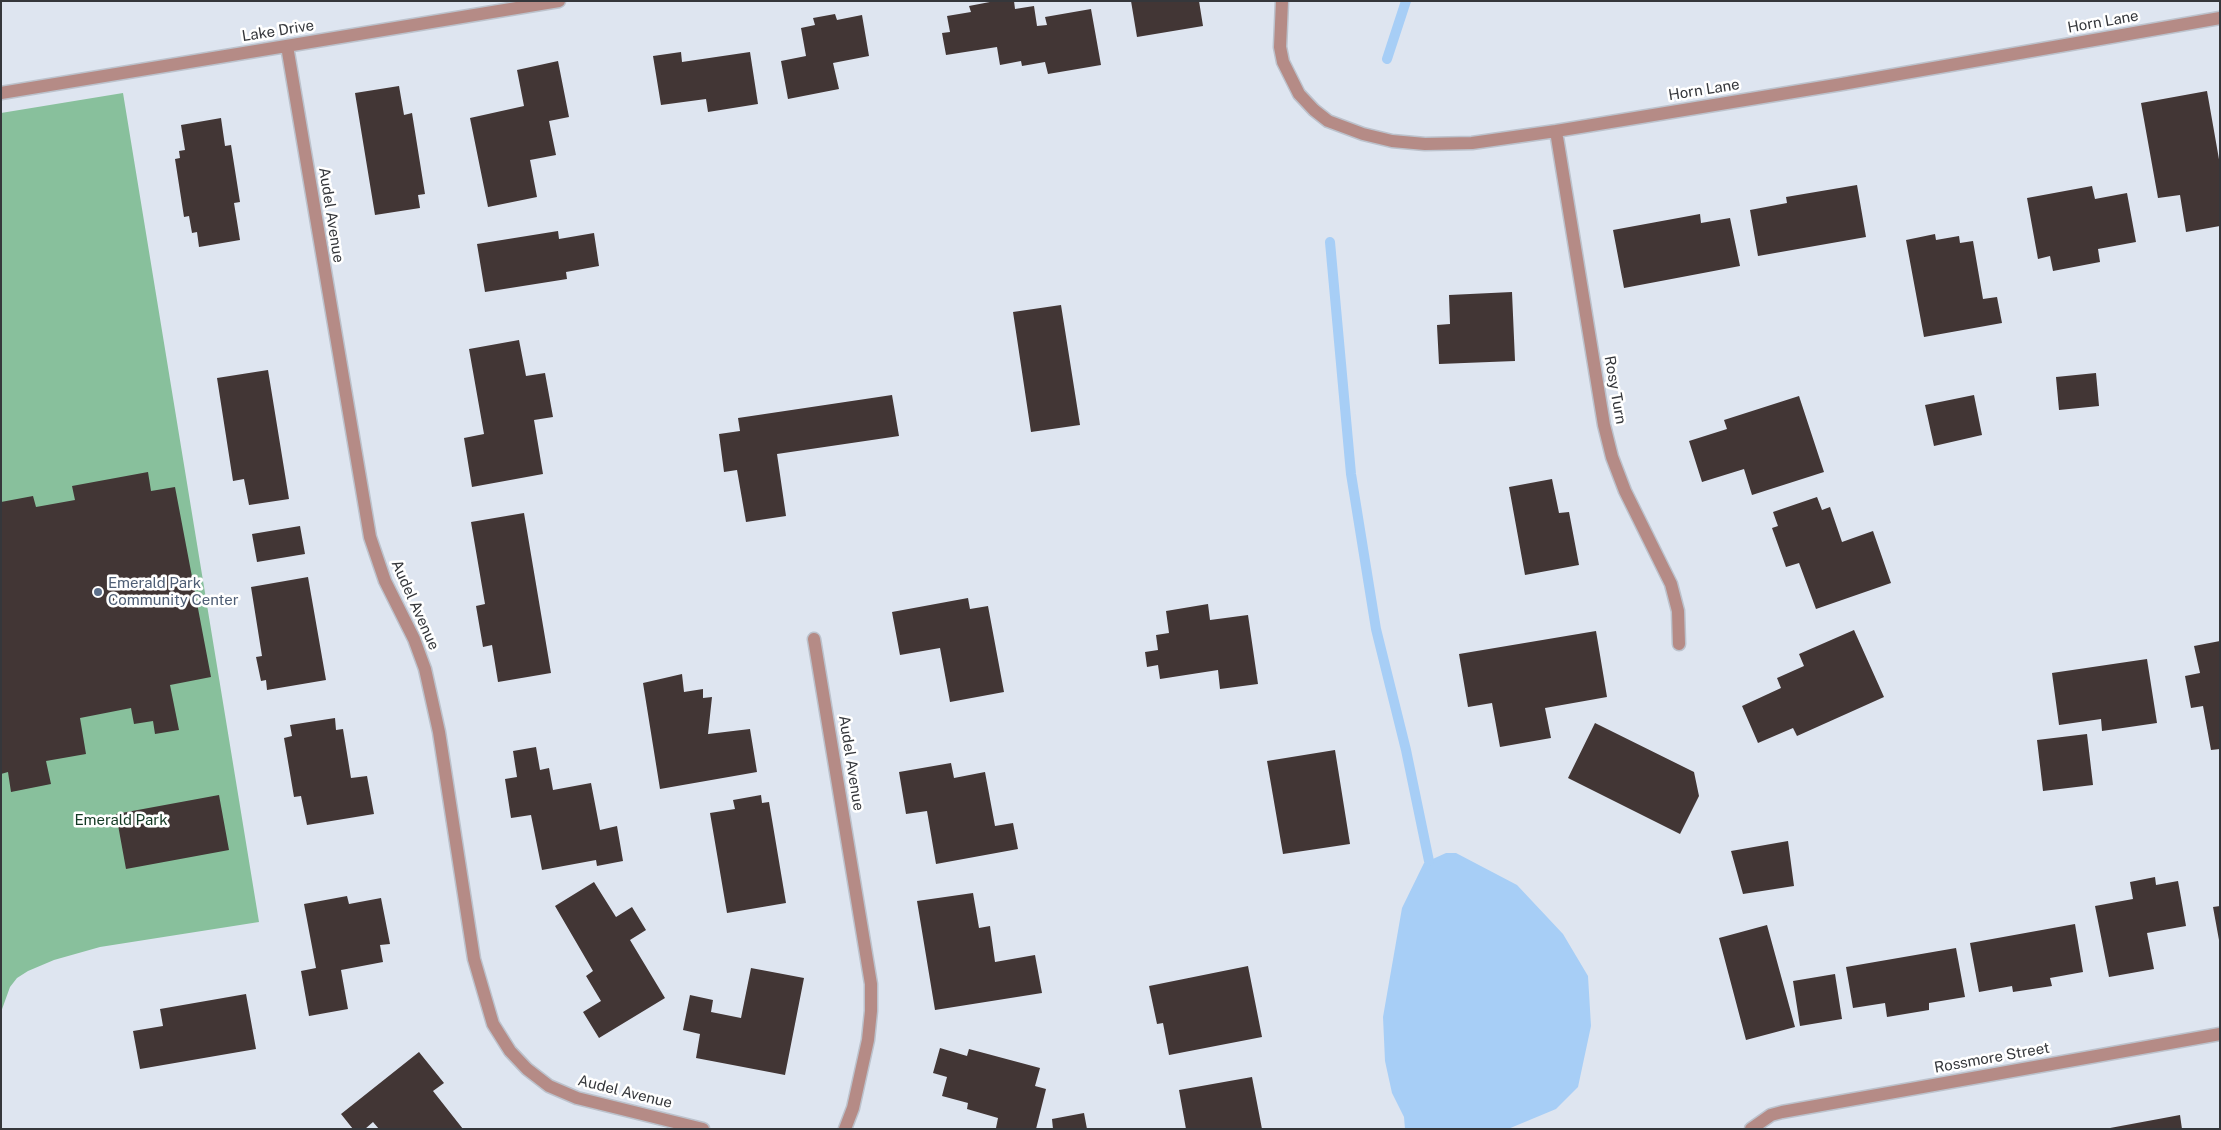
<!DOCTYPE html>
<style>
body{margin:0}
#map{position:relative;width:2221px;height:1130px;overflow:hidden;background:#dee5f0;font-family:"Public Sans",sans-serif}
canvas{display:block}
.frame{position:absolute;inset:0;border:2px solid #35373b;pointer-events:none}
</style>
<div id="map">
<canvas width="2221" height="1130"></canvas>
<div class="frame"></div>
</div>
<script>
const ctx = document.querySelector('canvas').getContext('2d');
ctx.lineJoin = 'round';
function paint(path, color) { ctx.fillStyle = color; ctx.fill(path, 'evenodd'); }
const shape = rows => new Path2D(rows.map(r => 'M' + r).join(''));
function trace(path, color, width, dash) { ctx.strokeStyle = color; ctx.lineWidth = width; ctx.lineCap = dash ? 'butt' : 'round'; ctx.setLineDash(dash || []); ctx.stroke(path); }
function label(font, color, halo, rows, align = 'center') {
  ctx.font = font + ' "Public Sans",sans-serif'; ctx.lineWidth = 5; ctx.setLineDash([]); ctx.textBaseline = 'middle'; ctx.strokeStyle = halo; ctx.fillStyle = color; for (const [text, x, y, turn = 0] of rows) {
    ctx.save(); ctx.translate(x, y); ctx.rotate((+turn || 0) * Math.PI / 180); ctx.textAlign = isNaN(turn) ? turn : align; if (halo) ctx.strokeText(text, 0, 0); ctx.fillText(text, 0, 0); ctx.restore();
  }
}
paint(shape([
 [123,93,259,922,100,947,54,960,28,971,17,978,10,987,1,1012,1,113]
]), '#88c09c');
paint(shape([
 [1446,853,1456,853,1517,885,1563,934,1588,976,1591,1026,1578,1087,1556,1109,1508,1129,1405,1129,1404,1117,1392,1093,1385,1061,1383,1017,1402,908,1424,863]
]), '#a7cef6');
trace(shape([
 [1387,59,1406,1],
 [1330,242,1351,474,1376,629,1406,750,1429,861]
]), '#a7cef6', 10);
paint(shape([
 [995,1,1014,1,1015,9,1034,6,1037,26,1047,25,1045,17,1091,9,1101,65,1048,74,1045,62,1022,66,1021,61,1000,65,997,47,946,55,942,33,950,32,947,16,971,12,969,6],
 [1131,1,1199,1,1203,26,1137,37],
 [835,14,837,20,862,15,869,56,833,63,839,89,788,99,781,61,806,56,801,28,815,25,813,18],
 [681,52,682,62,750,52,758,104,708,112,706,99,661,105,653,56],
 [558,61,569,117,549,121,556,155,530,160,537,197,488,207,470,118,524,106,517,70],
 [399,86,404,115,412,113,425,194,418,195,420,208,375,215,355,93],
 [2207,91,2220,165,2220,226,2186,232,2180,195,2158,198,2141,103],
 [221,118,225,146,231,145,240,202,234,203,240,240,199,247,197,232,192,233,189,216,184,217,175,159,180,158,179,151,185,150,181,125],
 [1857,185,1866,237,1758,256,1750,210,1787,203,1786,197],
 [2092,186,2095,199,2127,193,2136,242,2098,249,2100,262,2053,271,2050,256,2038,259,2027,198],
 [1700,214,1701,223,1730,218,1740,266,1624,288,1613,230],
 [558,231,559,239,594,233,599,266,566,272,567,279,485,292,477,244],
 [1935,234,1936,240,1959,236,1960,243,1973,241,1983,299,1997,297,2002,323,1924,337,1906,240],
 [1512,292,1515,361,1439,364,1437,325,1450,324,1449,295],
 [1061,305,1080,425,1031,432,1013,312],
 [519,340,526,376,545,373,553,417,534,420,543,474,472,487,464,438,484,434,469,349],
 [268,370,289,499,249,505,244,479,233,481,217,378],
 [2096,373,2099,406,2059,410,2056,377],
 [892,395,899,436,777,454,786,516,746,522,737,470,724,472,719,434,740,431,738,418],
 [1974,395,1982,435,1934,446,1925,405],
 [1799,396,1824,472,1752,495,1744,469,1702,482,1689,441,1727,429,1724,420],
 [148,472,151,491,175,487,211,677,170,685,179,730,155,734,153,721,134,724,131,708,80,718,86,754,46,761,51,784,11,792,8,772,1,774,1,502,33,496,36,507,75,500,72,486],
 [1552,479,1559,513,1569,512,1579,565,1525,575,1509,487],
 [1817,497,1822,510,1830,507,1842,542,1873,531,1891,583,1816,609,1799,563,1786,567,1772,528,1778,526,1773,512],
 [524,513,551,673,498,682,492,645,483,647,476,606,485,604,471,522],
 [300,526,305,554,257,562,252,534],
 [308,577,326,680,267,690,266,680,261,681,256,657,262,656,251,587],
 [968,598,970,609,988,606,1004,692,950,702,940,648,900,655,892,612],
 [1208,604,1210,620,1248,615,1258,684,1220,689,1218,670,1160,679,1158,665,1147,667,1145,652,1158,650,1156,635,1169,633,1166,611],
 [1854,630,1884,697,1797,736,1793,728,1758,743,1742,706,1781,688,1777,678,1804,666,1799,654],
 [1596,631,1607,697,1545,708,1551,738,1500,747,1492,703,1468,707,1459,654],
 [2220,641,2220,749,2211,750,2203,706,2191,708,2185,676,2200,673,2194,646],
 [2147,659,2157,723,2102,731,2101,719,2059,725,2052,673],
 [682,674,684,692,703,689,703,698,712,697,708,734,750,729,757,772,660,789,643,683],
 [335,718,336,730,343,729,351,778,367,776,374,814,307,825,301,796,294,797,284,738,292,736,290,725],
 [1595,723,1694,772,1699,796,1680,834,1568,778],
 [2087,734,2093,785,2043,791,2037,740],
 [536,747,540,770,549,768,553,790,591,783,600,830,617,826,623,861,597,866,596,860,542,870,531,815,511,818,505,779,517,777,513,751],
 [1335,750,1350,844,1283,854,1267,761],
 [951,763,954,778,985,772,995,826,1013,823,1018,849,936,864,927,811,906,814,899,772],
 [219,795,229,850,126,869,116,814],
 [761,795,762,803,769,802,786,903,727,913,710,813,735,809,733,800],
 [1788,841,1794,886,1743,894,1731,851],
 [2155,877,2156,885,2178,881,2186,926,2147,933,2154,969,2109,977,2095,906,2133,899,2130,882],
 [594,882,616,917,632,907,646,930,630,940,665,998,599,1038,583,1012,601,1001,586,976,593,971,555,906],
 [973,893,979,928,990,926,995,962,1035,955,1042,993,935,1010,917,901],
 [347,896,349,904,381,898,390,944,380,945,383,962,341,970,348,1009,309,1016,301,971,316,968,304,904],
 [2220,906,2220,940,2219,940,2213,907],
 [2075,924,2083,972,2050,978,2052,986,2013,992,2012,986,1979,992,1970,943],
 [1767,925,1795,1027,1746,1040,1719,938],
 [1956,948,1965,997,1929,1003,1929,1010,1887,1017,1885,1003,1853,1008,1846,967],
 [1248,966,1262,1037,1169,1055,1163,1023,1157,1024,1149,986],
 [751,968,804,978,785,1075,696,1058,700,1034,683,1030,690,995,713,1000,711,1012,741,1018],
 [1835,974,1842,1019,1800,1026,1793,981],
 [246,994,256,1049,140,1069,133,1031,163,1026,160,1009],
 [940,1048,967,1056,969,1049,1040,1068,1035,1086,1046,1089,1036,1129,996,1128,998,1118,967,1109,968,1103,942,1096,947,1077,933,1073],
 [419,1052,444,1083,433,1091,463,1129,379,1129,373,1122,365,1129,353,1129,341,1114],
 [1252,1077,1262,1129,1186,1129,1179,1090],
 [1084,1113,1087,1129,1053,1129,1052,1119],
 [2180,1115,2182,1129,2110,1129,2110,1128]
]), '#423635');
const minor = shape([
 [1282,1,1280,47,1283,62,1299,94,1314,110,1328,121,1363,134,1392,141,1425,144,1472,143,1556,131,1842,84,2220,18],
 [287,46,370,537,385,581,414,639,425,669,439,732,474,959,493,1024,510,1051,527,1069,549,1086,577,1098,703,1129],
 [1,93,559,1],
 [1556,131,1604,425,1612,457,1625,491,1671,584,1678,611,1679,644],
 [814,639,871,984,871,1011,868,1040,853,1108,845,1129],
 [1751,1129,1771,1115,1782,1112,2220,1034]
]);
trace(minor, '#bcc2cc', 15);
trace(minor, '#b58b86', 12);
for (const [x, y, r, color] of [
 [98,592,5,"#5c6f8a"]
]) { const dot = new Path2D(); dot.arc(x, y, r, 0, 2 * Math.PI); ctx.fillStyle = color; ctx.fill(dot); trace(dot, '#fff', 2); }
label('15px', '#35373b', '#fff', [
 ["Horn Lane",2103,22,-10],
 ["Lake Drive",278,31,-9],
 ["Horn Lane",1704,90,-9],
 ["Audel Avenue",331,215,81],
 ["Rosy Turn",1615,390,80],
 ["Audel Avenue",415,605,66],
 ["Audel Avenue",851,763,81],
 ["Rossmore Street",1992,1058,-10],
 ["Audel Avenue",625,1092,14]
]);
label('15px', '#4e5e75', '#fff', [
 ["Emerald Park",108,583],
 ["Community Center",108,600]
], 'left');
label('15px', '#133923', '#fff', [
 ["Emerald Park",121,820]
]);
</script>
